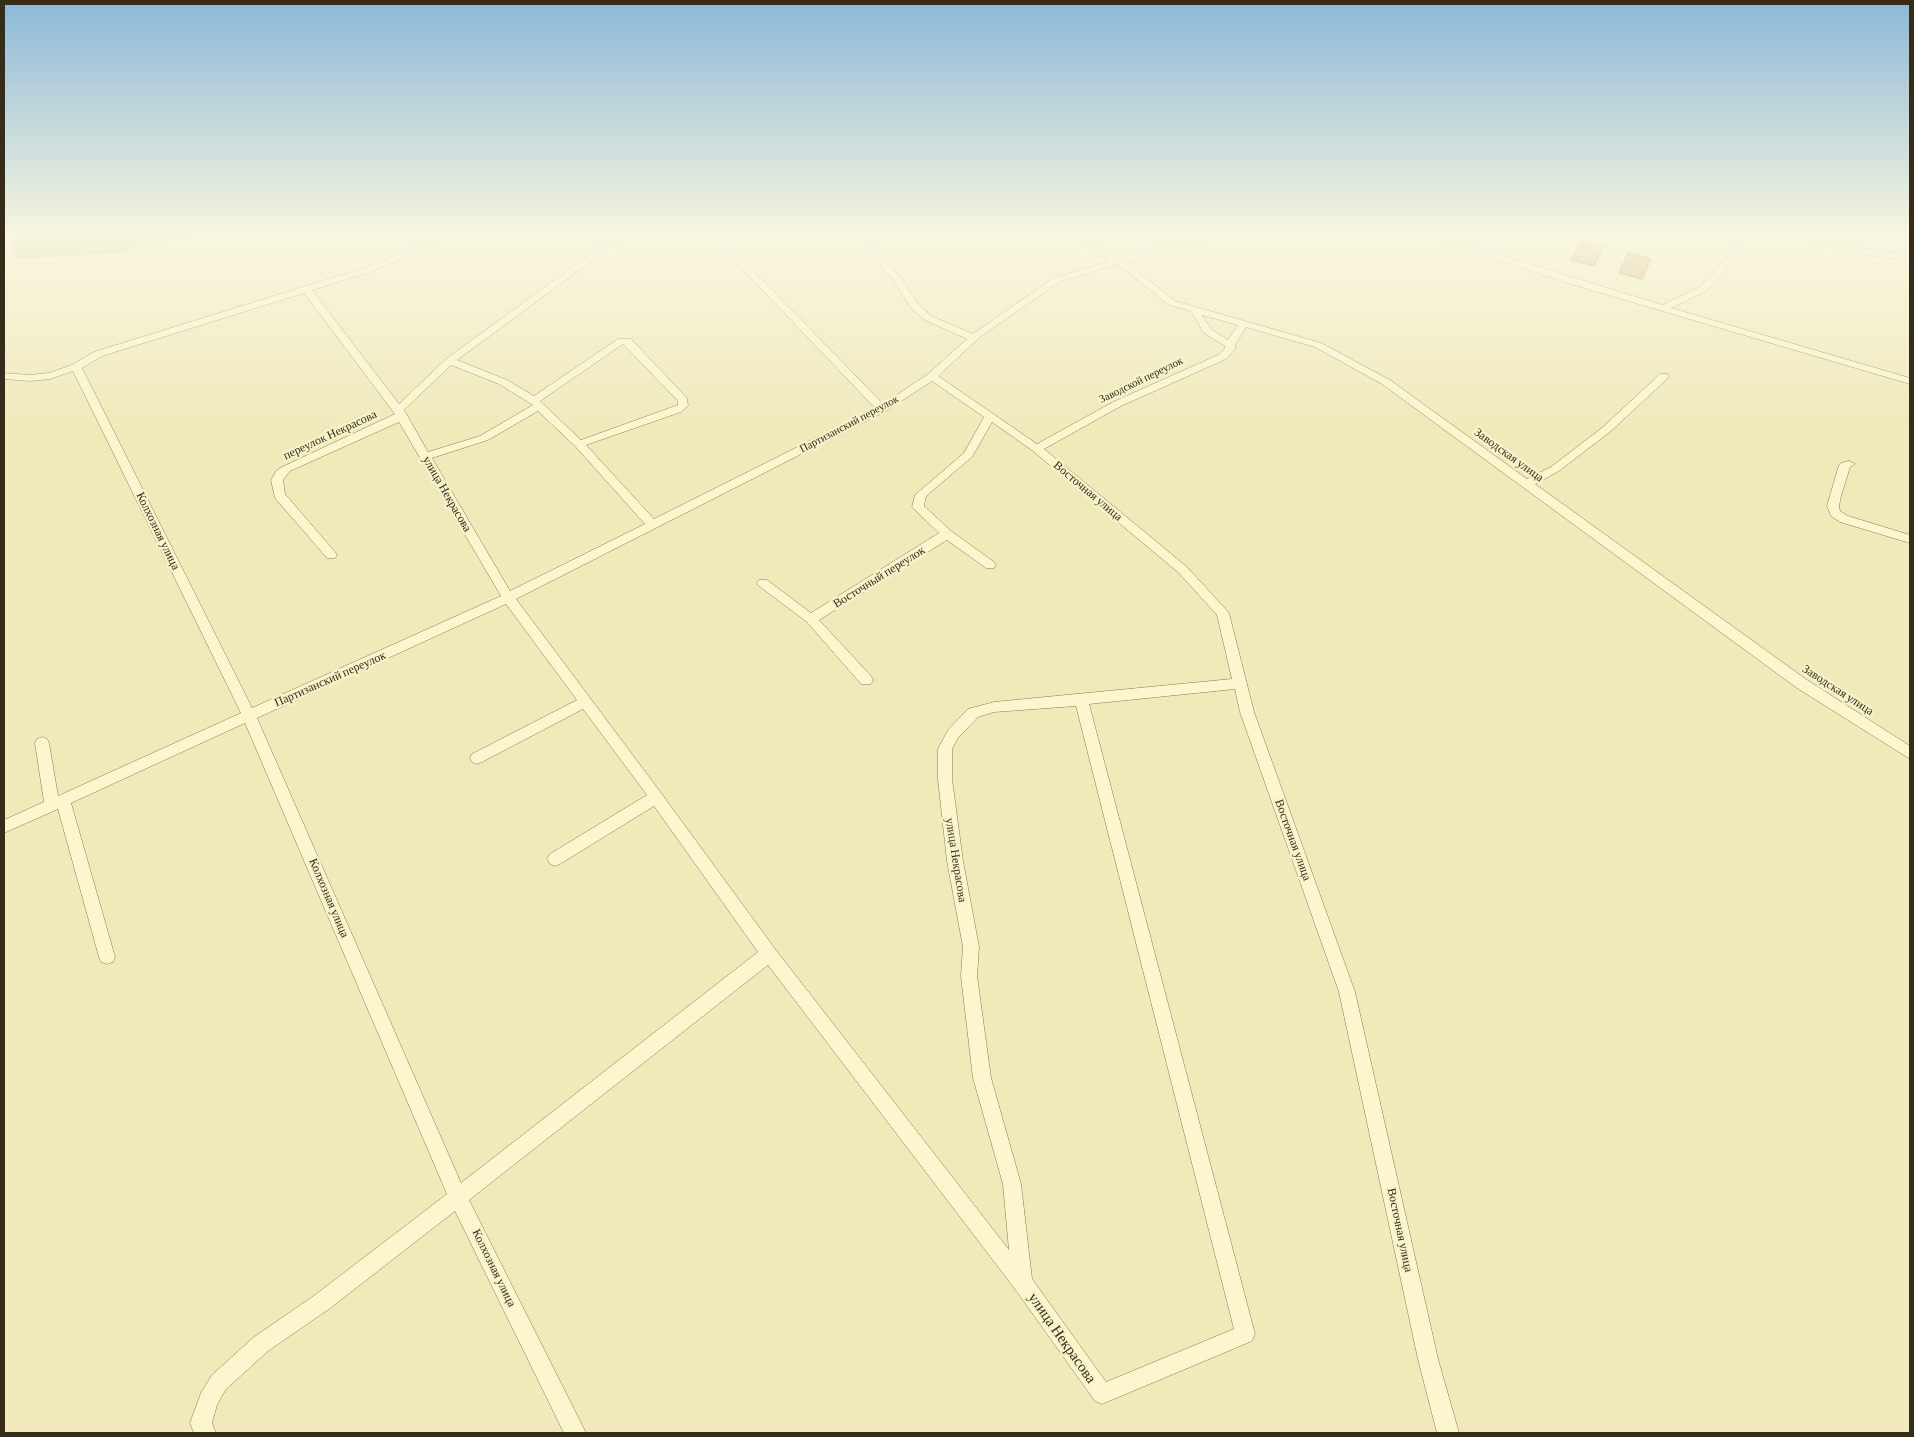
<!DOCTYPE html>
<meta charset="utf-8">
<style>
body{margin:0}
#map{position:relative;width:1914px;height:1437px;overflow:hidden;background:#f0eaba;font-family:"Crimson Pro",serif}
canvas{display:block}
.frame{position:absolute;inset:0;border:5px solid #352c19;pointer-events:none}
</style>
<div id="map">
<canvas width="1914" height="1437"></canvas>
<div class="frame"></div>
</div>
<script>
const ctx = document.querySelector('canvas').getContext('2d');
ctx.lineJoin = 'round';
function paint(path, color) { ctx.fillStyle = color; ctx.fill(path, 'evenodd'); }
const shape = rows => new Path2D(rows.map(r => 'M' + r).join(''));
function trace(path, color, width, dash) { ctx.strokeStyle = color; ctx.lineWidth = width; ctx.lineCap = dash ? 'butt' : 'round'; ctx.setLineDash(dash || []); ctx.stroke(path); }
function label(font, color, halo, rows, align = 'center') {
  ctx.font = font + ' "Crimson Pro",serif'; ctx.lineWidth = 4.5; ctx.setLineDash([]); ctx.textBaseline = 'middle'; ctx.strokeStyle = halo; ctx.fillStyle = color; for (const [text, x, y, turn = 0] of rows) {
    ctx.save(); ctx.translate(x, y); ctx.rotate((+turn || 0) * Math.PI / 180); ctx.textAlign = isNaN(turn) ? turn : align; if (halo) ctx.strokeText(text, 0, 0); ctx.fillText(text, 0, 0); ctx.restore();
  }
}
paint(shape([
 [8,234,199,234,120,253,16,259]
]), '#b1c28e');
const building = shape([
 [1581,241,1603,247,1594,266,1571,260,1581,241],
 [1628,253,1651,259,1642,279,1619,273,1628,253]
]);
paint(building, '#d1aa6d');
trace(building, '#886738', 1);
const minor = shape([
 [448,234,460,234,370,272,312,290,399,404,446,359,618,234,628,234,457,360,507,380,534,396,618,339,631,339,687,398,688,406,681,412,586,445,654,519,875,408,709,234,718,234,883,404,928,374,967,339,925,320,911,308,894,281,866,248,859,244,859,240,862,239,872,244,901,278,918,304,931,316,973,334,1053,278,1111,261,1061,234,1072,234,1120,258,1216,234,1231,234,1126,262,1175,301,1321,343,1390,380,1527,479,1551,467,1603,427,1660,374,1668,374,1668,378,1611,431,1559,471,1535,484,1807,680,1910,746,1910,759,1797,688,1382,384,1315,347,1246,327,1235,345,1235,349,1226,359,1121,406,1044,449,1187,567,1229,613,1254,712,1355,992,1438,1359,1459,1433,1437,1433,1418,1359,1339,992,1240,712,1235,689,1089,704,1255,1334,1252,1341,1102,1404,1095,1401,1015,1289,768,965,469,1200,586,1433,564,1433,455,1211,329,1309,268,1351,226,1389,217,1405,212,1423,216,1433,194,1433,190,1423,201,1393,212,1375,254,1337,315,1295,447,1194,245,723,71,803,115,957,113,962,107,964,101,962,99,957,58,809,4,833,4,820,44,802,35,743,37,739,42,737,47,739,49,743,58,796,241,713,73,371,50,379,30,381,4,379,4,373,30,375,49,373,72,365,94,352,364,268,448,234],
 [1118,264,1169,305,1191,311,1204,333,1225,346,1225,348,1218,355,1113,402,1037,444,938,376,980,337,1059,282,1118,264],
 [304,293,395,414,282,467,276,471,271,480,275,498,327,558,335,558,337,555,335,552,285,494,283,480,290,471,399,422,501,596,252,708,82,368,102,356,304,293],
 [1202,315,1238,325,1228,340,1211,329,1202,315],
 [623,344,678,401,678,405,581,440,540,401,623,344],
 [451,365,499,384,533,405,480,436,428,452,404,410,451,365],
 [932,381,984,417,964,453,915,495,912,507,939,533,811,613,767,580,759,580,757,583,759,586,807,622,861,684,871,684,873,680,871,676,819,620,947,540,986,568,994,568,996,565,994,562,951,531,924,506,926,496,972,457,992,422,1033,451,1179,573,1217,615,1232,679,994,702,968,709,948,730,938,749,938,779,947,861,963,947,961,976,973,1078,1003,1184,1009,1250,775,949,661,793,516,599,886,411,932,381],
 [538,411,575,446,645,524,510,591,432,458,488,440,538,411],
 [506,604,577,700,472,754,470,758,472,762,477,764,482,762,583,709,647,795,550,854,547,859,550,864,555,866,560,864,654,806,758,952,461,1183,257,718,506,604],
 [1076,706,1234,1329,1106,1382,1032,1279,1021,1184,991,1078,977,976,979,947,963,861,952,779,952,749,958,738,978,717,994,712,1076,706],
 [1419,234,1433,234,1662,305,1700,287,1728,256,1735,234,1743,234,1736,257,1706,291,1671,308,1910,378,1910,384,1571,284,1419,234],
 [1776,234,1793,234,1848,246,1910,255,1910,261,1848,252,1776,234],
 [1849,461,1855,464,1850,467,1841,496,1839,506,1840,511,1848,516,1910,535,1910,543,1840,522,1831,516,1827,506,1839,465,1841,463,1849,461]
]);
trace(minor, '#877953', 1);
paint(minor, '#fbf6cd');
const sky = ctx.createLinearGradient(0, 0, 0, 435);
sky.addColorStop(0, '#8bb9d7');
sky.addColorStop(0.54, '#f8f6e0');
sky.addColorStop(1, '#f8f6e000');
ctx.fillStyle = sky;
ctx.fillRect(0, 0, 1914, 435);
label('11px', '#352c19', '#f7f3ca', [
 ["Заводской переулок",1141,380,-26],
 ["Партизанский переулок",849,424,-28]
]);
label('12px', '#352c19', '#f7f3ca', [
 ["переулок Некрасова",330,435,-25],
 ["Заводская улица",1509,455,36],
 ["Восточная улица",1088,491,40],
 ["улица Некрасова",447,494,60],
 ["Колхозная улица",158,531,64],
 ["Восточный переулок",879,577,-32],
 ["Партизанский переулок",330,679,-24],
 ["Заводская улица",1838,690,33],
 ["Восточная улица",1293,840,70],
 ["улица Некрасова",956,860,81],
 ["Колхозная улица",329,898,67],
 ["Восточная улица",1400,1230,78],
 ["Колхозная улица",494,1268,64]
]);
label('15px', '#352c19', '#f7f3ca', [
 ["улица Некрасова",1062,1338,55]
]);
</script>
